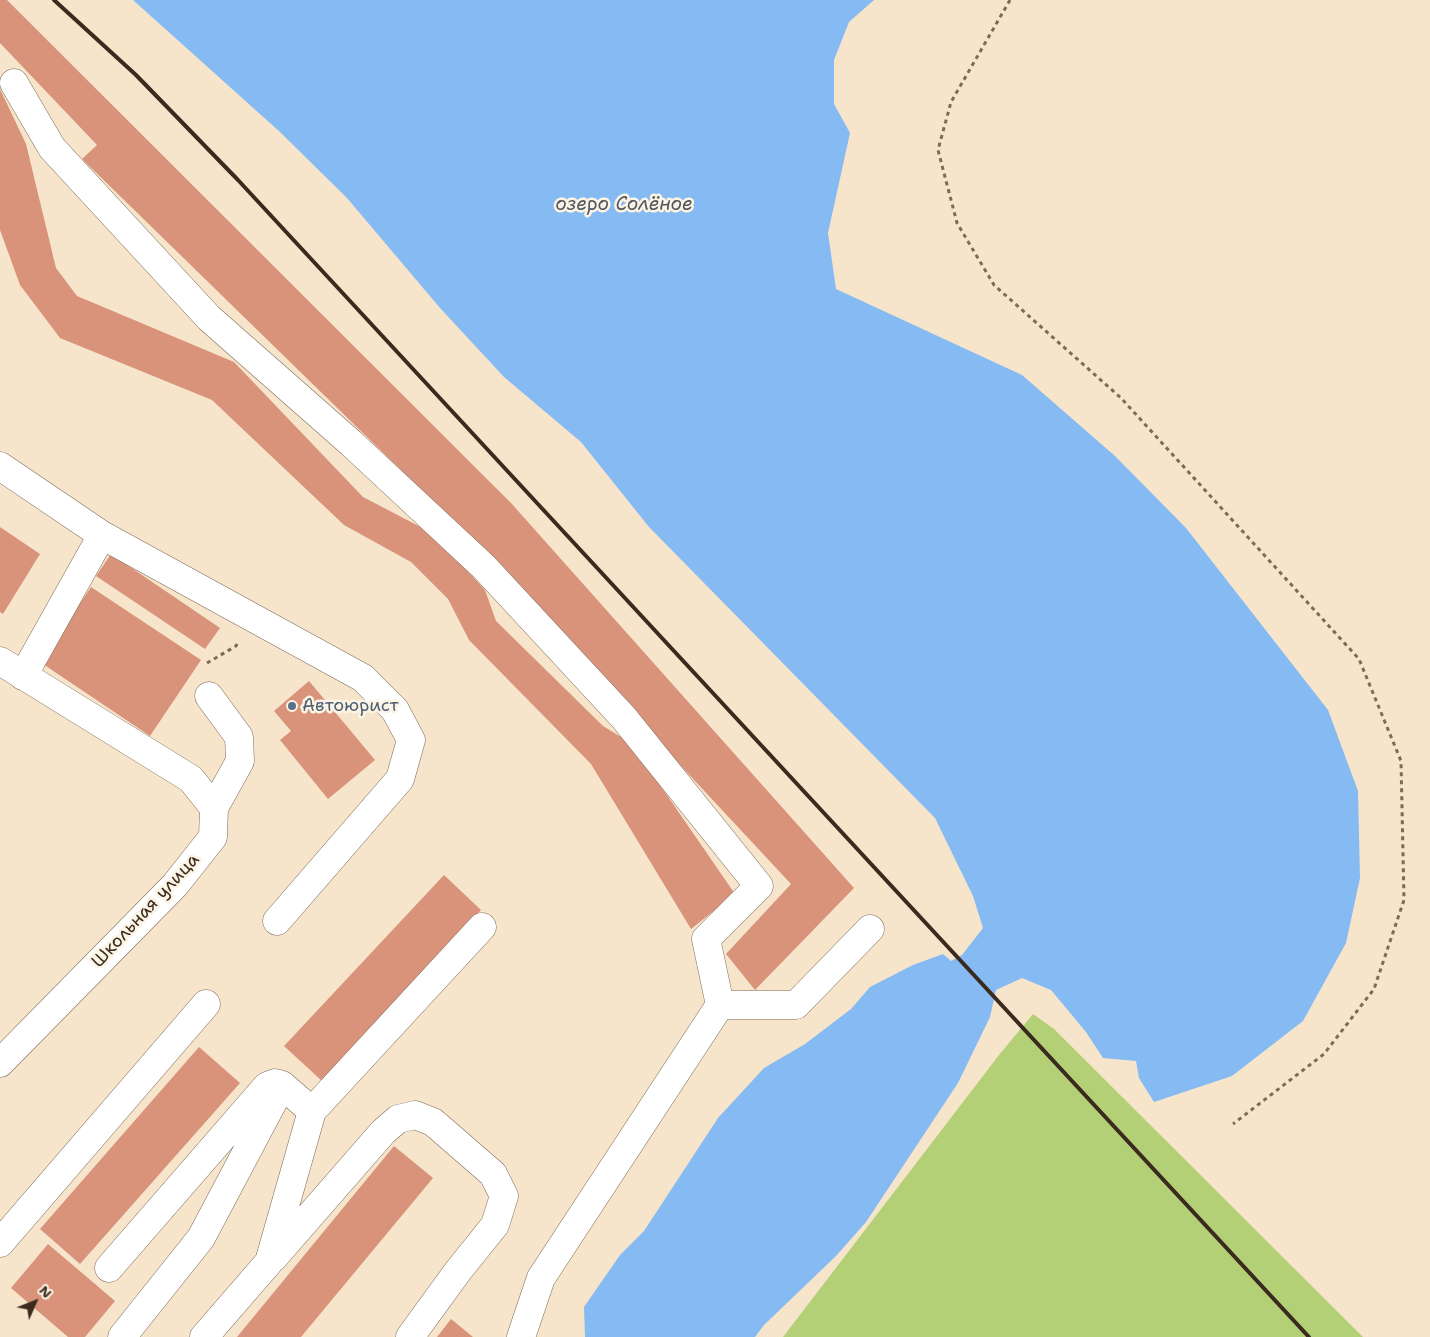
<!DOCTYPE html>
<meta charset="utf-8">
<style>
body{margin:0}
#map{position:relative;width:1430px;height:1337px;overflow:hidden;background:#f6e5cb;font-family:"Shantell Sans",sans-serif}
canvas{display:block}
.north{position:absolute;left:10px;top:1277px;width:50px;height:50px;-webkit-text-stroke:4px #fcf5e5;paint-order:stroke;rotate:46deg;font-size:14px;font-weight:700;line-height:20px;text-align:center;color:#3b2a1e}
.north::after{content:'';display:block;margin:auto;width:18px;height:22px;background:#3b2a1e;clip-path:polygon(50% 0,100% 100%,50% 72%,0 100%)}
</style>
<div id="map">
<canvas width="1430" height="1337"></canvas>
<div class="north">N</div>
</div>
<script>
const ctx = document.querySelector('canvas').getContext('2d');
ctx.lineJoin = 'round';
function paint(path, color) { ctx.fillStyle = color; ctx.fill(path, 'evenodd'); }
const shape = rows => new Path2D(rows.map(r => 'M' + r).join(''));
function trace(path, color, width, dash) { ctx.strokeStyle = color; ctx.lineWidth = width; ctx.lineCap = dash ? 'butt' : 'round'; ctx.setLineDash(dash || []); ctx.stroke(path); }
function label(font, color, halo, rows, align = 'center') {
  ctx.font = font + ' "Shantell Sans",sans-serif'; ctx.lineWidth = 5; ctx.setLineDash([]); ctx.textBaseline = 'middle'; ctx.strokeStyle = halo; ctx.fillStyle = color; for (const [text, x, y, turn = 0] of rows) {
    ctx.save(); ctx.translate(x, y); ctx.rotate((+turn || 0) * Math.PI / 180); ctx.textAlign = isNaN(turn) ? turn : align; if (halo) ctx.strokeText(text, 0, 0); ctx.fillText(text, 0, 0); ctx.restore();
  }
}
paint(shape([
 [1033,1014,1054,1029,1363,1337,783,1337,999,1055]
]), '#b3d077');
paint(shape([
 [133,0,874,0,849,22,834,60,834,104,850,133,828,233,836,289,1022,375,1115,456,1186,528,1328,710,1358,791,1360,878,1346,943,1303,1021,1232,1076,1154,1102,1139,1078,1136,1061,1103,1058,1086,1032,1051,990,1022,978,996,990,990,1017,958,1083,866,1222,836,1256,764,1325,755,1337,585,1337,584,1307,620,1255,644,1231,718,1118,764,1068,805,1044,851,1009,870,987,913,965,943,954,951,961,962,955,983,928,973,896,935,818,649,527,581,442,504,377,440,308,347,198,280,132]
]), '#85baf3');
paint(shape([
 [0,0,7,0,511,503,854,888,755,990,726,954,791,884,449,517,82,159,97,145,0,43],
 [0,89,26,144,56,268,77,296,234,362,363,497,434,534,485,590,496,621,603,726,631,743,735,894,691,929,591,764,469,640,448,599,411,562,344,525,212,400,60,338,20,285,0,230],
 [0,527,40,554,3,614,0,612],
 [111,554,220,628,205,649,96,576],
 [91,587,201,660,150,736,40,662],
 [309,681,375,760,328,799,280,740,291,731,274,711],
 [444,875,481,910,322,1081,284,1046],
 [199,1047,240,1083,80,1264,40,1229],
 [394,1146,433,1178,301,1337,237,1337],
 [48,1244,115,1301,85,1337,68,1337,11,1288],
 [451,1319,473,1337,437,1337]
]), '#d9937a');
const minor = shape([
 [14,83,52,148,209,318,351,443,484,567,624,718,759,886,706,939,720,1005],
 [0,466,102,535],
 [0,661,191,779,214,808,213,837,175,885,0,1063],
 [23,676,102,535,363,678,395,710,411,740,400,779,277,921],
 [209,696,239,737,240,761,214,808],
 [0,1243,206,1004],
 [274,1257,383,1132,398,1119,415,1115,433,1122,493,1174,504,1196,495,1225,458,1271,410,1337],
 [109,1268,267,1086,275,1083,282,1085,312,1111],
 [122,1337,201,1238,282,1085],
 [204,1337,269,1262,312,1111,482,927],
 [521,1337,541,1278,720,1005,796,1005,870,929]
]);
trace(minor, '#7c6b5b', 29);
trace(shape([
 [1010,0,951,102,938,150,957,223,994,285,1121,398,1359,659,1401,761,1404,900,1374,989,1324,1054,1233,1124],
 [207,663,236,646,238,642]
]), '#7c6b5b', 3, [4, 4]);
trace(minor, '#fff', 28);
trace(shape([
 [54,0,136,75,238,180,1309,1337]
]), '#3b2a1e', 4);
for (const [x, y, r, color] of [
 [292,706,5,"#5c6f8a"]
]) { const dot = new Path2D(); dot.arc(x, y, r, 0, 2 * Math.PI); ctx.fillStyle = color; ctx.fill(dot); trace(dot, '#fcf5e5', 2); }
label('18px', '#4e5e75', '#fcf5e5', [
 ["Автоюрист",302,706]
], 'left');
label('18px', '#3b2a1e', '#fcf5e5', [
 ["Школьная улица",146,911,-47]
]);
label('italic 19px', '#51555e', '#fcf5e5', [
 ["озеро Солёное",624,205]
]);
</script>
